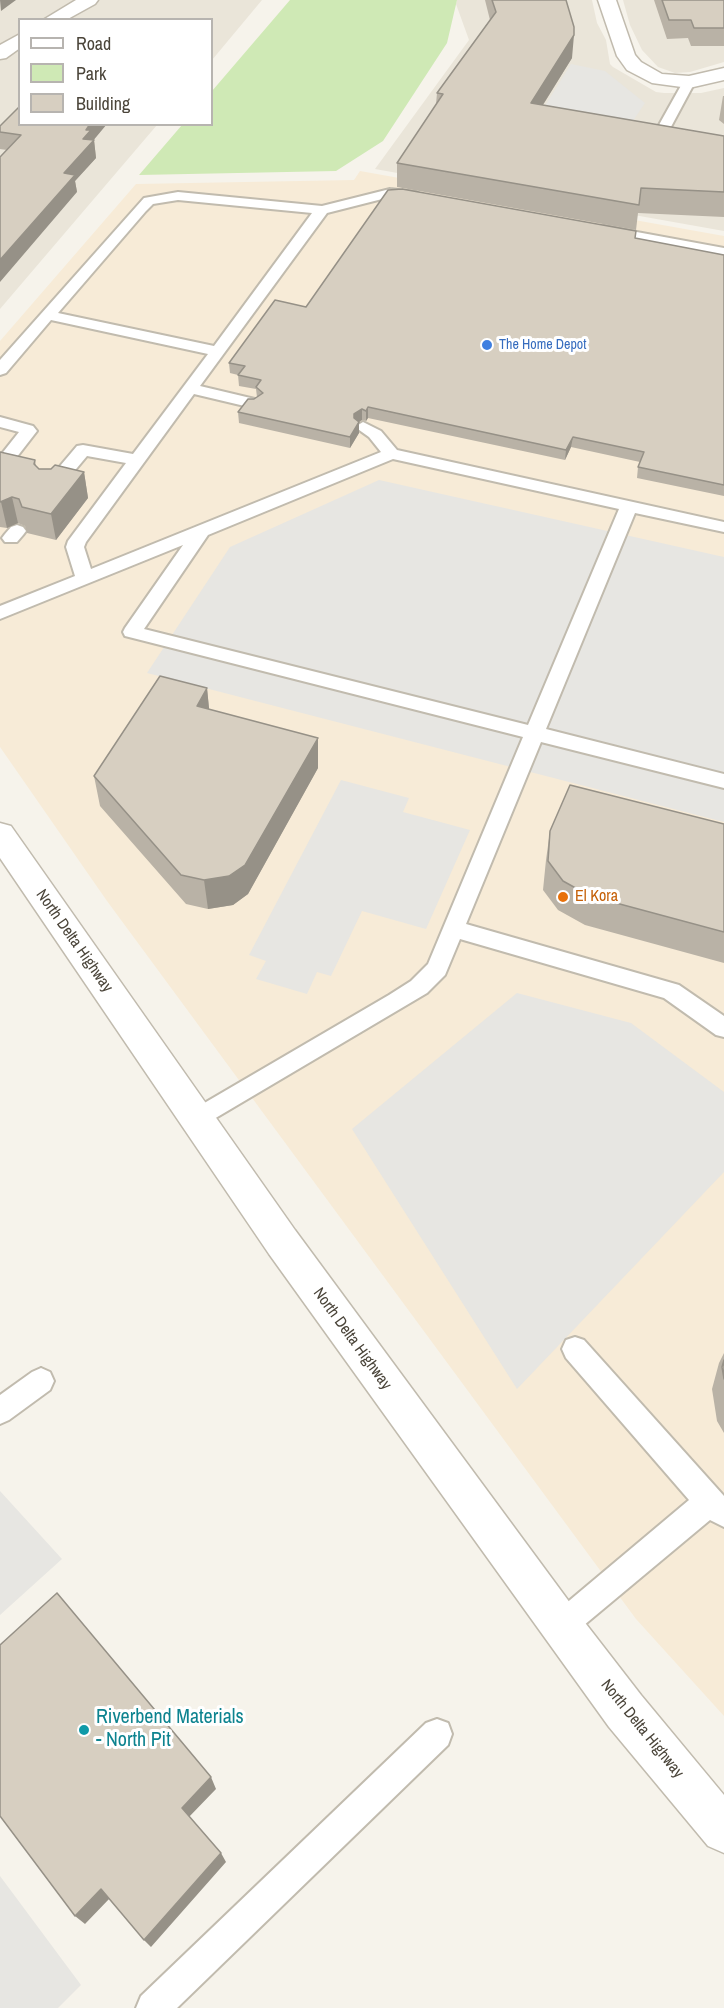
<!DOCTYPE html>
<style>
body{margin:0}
#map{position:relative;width:724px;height:2008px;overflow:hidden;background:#f6f3eb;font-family:"Archivo Narrow",sans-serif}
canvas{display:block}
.legend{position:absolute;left:18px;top:18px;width:195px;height:108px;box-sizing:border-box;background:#fff;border:2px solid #b7b4b0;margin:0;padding:8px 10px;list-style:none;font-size:18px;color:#4a4439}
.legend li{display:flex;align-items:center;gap:12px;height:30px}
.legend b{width:30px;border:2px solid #b7b4b0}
</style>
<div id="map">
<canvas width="724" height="2008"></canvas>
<ul class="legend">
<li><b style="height:8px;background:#fff"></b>Road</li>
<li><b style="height:16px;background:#cfe9b5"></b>Park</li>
<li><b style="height:16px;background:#d7cfc1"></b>Building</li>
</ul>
</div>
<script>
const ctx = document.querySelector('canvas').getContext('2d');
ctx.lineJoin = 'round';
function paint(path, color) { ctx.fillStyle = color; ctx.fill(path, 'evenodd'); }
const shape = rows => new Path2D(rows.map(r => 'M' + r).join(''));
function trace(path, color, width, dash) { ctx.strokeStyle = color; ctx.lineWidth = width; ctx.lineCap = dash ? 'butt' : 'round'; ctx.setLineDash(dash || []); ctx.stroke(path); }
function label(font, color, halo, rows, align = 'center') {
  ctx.font = font + ' "Archivo Narrow",sans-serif'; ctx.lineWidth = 6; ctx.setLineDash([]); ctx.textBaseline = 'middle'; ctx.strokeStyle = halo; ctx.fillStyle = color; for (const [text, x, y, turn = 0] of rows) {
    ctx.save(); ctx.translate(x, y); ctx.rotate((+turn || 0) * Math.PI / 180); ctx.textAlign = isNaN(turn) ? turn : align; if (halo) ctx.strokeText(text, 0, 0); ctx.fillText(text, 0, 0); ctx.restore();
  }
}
paint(shape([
 [0,0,262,0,212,60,212,20,20,20,20,124,157,125,0,309],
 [457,0,592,0,597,23,606,40,610,64,613,67,656,92,664,93,701,93,724,88,724,231,375,169,469,40,456,4],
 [623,0,724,0,724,62,690,72,675,73,658,67,642,50,630,25]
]), '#eae5d9');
paint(shape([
 [360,171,724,236,724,1716,636,1619,107,901,0,747,0,341,136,184,354,180]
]), '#f7ebd7');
paint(shape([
 [290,0,457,0,447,43,383,141,336,171,139,175,182,125,212,124,212,91]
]), '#cfe9b5');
paint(shape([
 [571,64,605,71,645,103,629,127,541,112],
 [379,480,724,557,724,822,147,673,230,547],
 [341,780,409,798,403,812,470,830,426,929,362,911,331,976,317,972,307,994,256,979,266,961,249,955],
 [517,993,631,1023,724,1092,724,1172,517,1389,352,1129],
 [0,1491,62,1559,0,1615],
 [0,1876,81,1985,58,2008,0,2008]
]), '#e7e6e2');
const service = shape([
 [689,78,695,82,665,138,724,149,724,157,657,145,650,141,683,82,689,78],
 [390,189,416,192,423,196,416,200,390,197,327,213,200,386,259,400,261,403,253,408,194,394,86,542,84,547,91,569,381,452,369,437,355,427,363,422,381,431,397,450,724,522,724,532,635,513,546,729,724,774,724,788,541,742,466,924,679,985,724,1016,724,1037,716,1035,664,998,460,939,445,975,427,993,197,1129,189,1126,185,1119,189,1112,389,995,411,981,428,964,523,737,125,636,123,632,125,628,183,545,0,619,0,606,75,576,66,547,68,541,126,463,87,456,56,493,44,493,41,489,44,485,77,446,83,445,133,454,208,354,51,320,6,373,0,375,0,360,144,198,178,192,322,206,390,189],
 [178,200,312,213,214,346,58,313,146,211,153,204,178,200],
 [393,459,619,509,528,725,144,629,208,535,393,459],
 [604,226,724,248,724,256,599,233,597,230,604,226],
 [0,417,33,426,37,431,6,471,0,472,0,456,19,432,0,427,0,417],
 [17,525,23,527,26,531,23,535,17,542,5,542,2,538,5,534,11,527,17,525],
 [575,1337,584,1340,724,1496,724,1527,710,1520,571,1636,561,1641,551,1636,546,1626,551,1616,689,1500,566,1358,562,1349,566,1340,575,1337],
 [41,1368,50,1372,54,1381,50,1390,9,1420,0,1424,0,1395,32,1372,41,1368],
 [437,1719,448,1723,452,1734,448,1745,177,2008,136,2008,141,1996,426,1723,437,1719]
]);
const minor = shape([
 [76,0,98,0,95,4,66,20,43,20,76,0],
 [598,0,616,0,635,55,641,62,662,74,689,76,724,68,724,80,689,88,652,83,627,70,617,56,598,0],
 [20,34,20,48,6,58,0,59,0,45,20,34]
]);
const tertiary = shape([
 [0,823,11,826,295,1230,576,1611,641,1695,724,1795,724,1853,708,1846,609,1727,269,1254,0,858,0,823]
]);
trace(service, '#c1bbae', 4);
trace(minor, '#c1bbae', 3);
trace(tertiary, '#c1bbae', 3);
paint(service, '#fff');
paint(minor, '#fff');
paint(tertiary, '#fff');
paint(shape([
 [485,0,566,0,572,58,543,105,724,136,724,217,638,213,636,230,397,187,397,163,436,104,437,93,490,20],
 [654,0,724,0,724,46,691,46,688,38,667,39],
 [723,96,724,96,724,124,719,120],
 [0,126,94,140,96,158,75,181,77,192,7,150,0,149],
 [635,238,724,255,724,496,637,478,638,467,640,462,571,447,565,460,368,418,366,421,362,420,359,422,359,433,350,448,239,423,238,412,257,397,256,389,239,386,238,375,230,373,229,363,306,307],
 [0,452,35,460,36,466,39,469,84,472,88,498,56,540,27,533,25,526,18,523,7,528,0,527],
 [207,688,209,709,318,768,248,894,233,905,208,909,186,904,100,806,94,776],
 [724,824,724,963,585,925,558,910,543,890,546,860,550,831],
 [724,1353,724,1433,717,1421,712,1389,719,1363]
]), '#b9b2a6');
paint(shape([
 [0,0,16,0,1,11],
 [574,35,572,58,529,127,531,103],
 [90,124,107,124,92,142,94,140,96,158,75,181,77,192,0,282,0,260,83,139,86,130],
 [368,407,368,418,366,421,366,411],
 [362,409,362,420,354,425,354,414],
 [359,422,359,433,350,448,350,437],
 [573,437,571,447,565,460,566,450],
 [84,472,88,498,56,540,51,514],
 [12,497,18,523,7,528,1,502],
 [207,688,210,718,197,706],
 [318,738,318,768,248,894,233,905,208,909,204,880],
 [211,1777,216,1789,188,1818,182,1808],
 [221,1853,226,1862,151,1947,144,1940],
 [101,1889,110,1898,85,1924,75,1916]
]), '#969187');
const building = shape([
 [492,0,566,0,574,27,574,35,531,103,724,136,724,192,641,188,639,205,397,163,443,94,437,93,496,12,492,0],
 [662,0,724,0,724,28,694,28,691,20,669,20,662,0],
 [20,106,20,124,90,124,86,130,91,130,83,139,94,140,64,173,75,175,0,260,0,157,21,135,0,132,0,126,20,106],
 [402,189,636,231,635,238,724,255,724,485,638,467,644,452,573,437,566,450,368,407,366,411,362,409,354,414,354,418,359,422,350,437,238,412,248,399,254,399,263,393,256,387,261,380,238,375,245,366,229,363,275,300,306,307,388,190,402,189],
 [0,452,35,460,34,464,39,469,51,469,55,465,84,472,51,514,22,507,19,499,12,497,0,502,0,452],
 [160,676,207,688,197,706,318,738,245,865,229,876,204,880,181,875,94,776,160,676],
 [570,785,724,824,724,932,590,896,563,881,548,861,550,831,570,785],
 [724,1360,724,1379,722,1367,724,1360],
 [57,1593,211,1777,182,1808,221,1853,144,1940,101,1889,75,1916,0,1816,0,1645,57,1593]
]);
paint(building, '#d7cfc1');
trace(building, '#969187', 1.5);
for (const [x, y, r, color] of [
 [487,345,6,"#3f7fe0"],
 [563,897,6,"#e8710a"],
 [84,1730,6,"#0f9aa8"]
]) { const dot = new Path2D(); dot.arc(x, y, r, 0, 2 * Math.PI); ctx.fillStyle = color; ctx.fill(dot); trace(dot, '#fff', 2); }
label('14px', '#366cbe', '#fff', [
 ["The Home Depot",499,345]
], 'left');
label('16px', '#c56008', '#fff', [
 ["El Kora",575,897]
], 'left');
label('16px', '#4a4439', '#fff', [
 ["North Delta Highway",74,941,55],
 ["North Delta Highway",352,1339,54],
 ["North Delta Highway",642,1729,51]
]);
label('20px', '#0d838f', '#fff', [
 ["Riverbend Materials",96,1718],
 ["- North Pit",96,1741]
], 'left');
</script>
